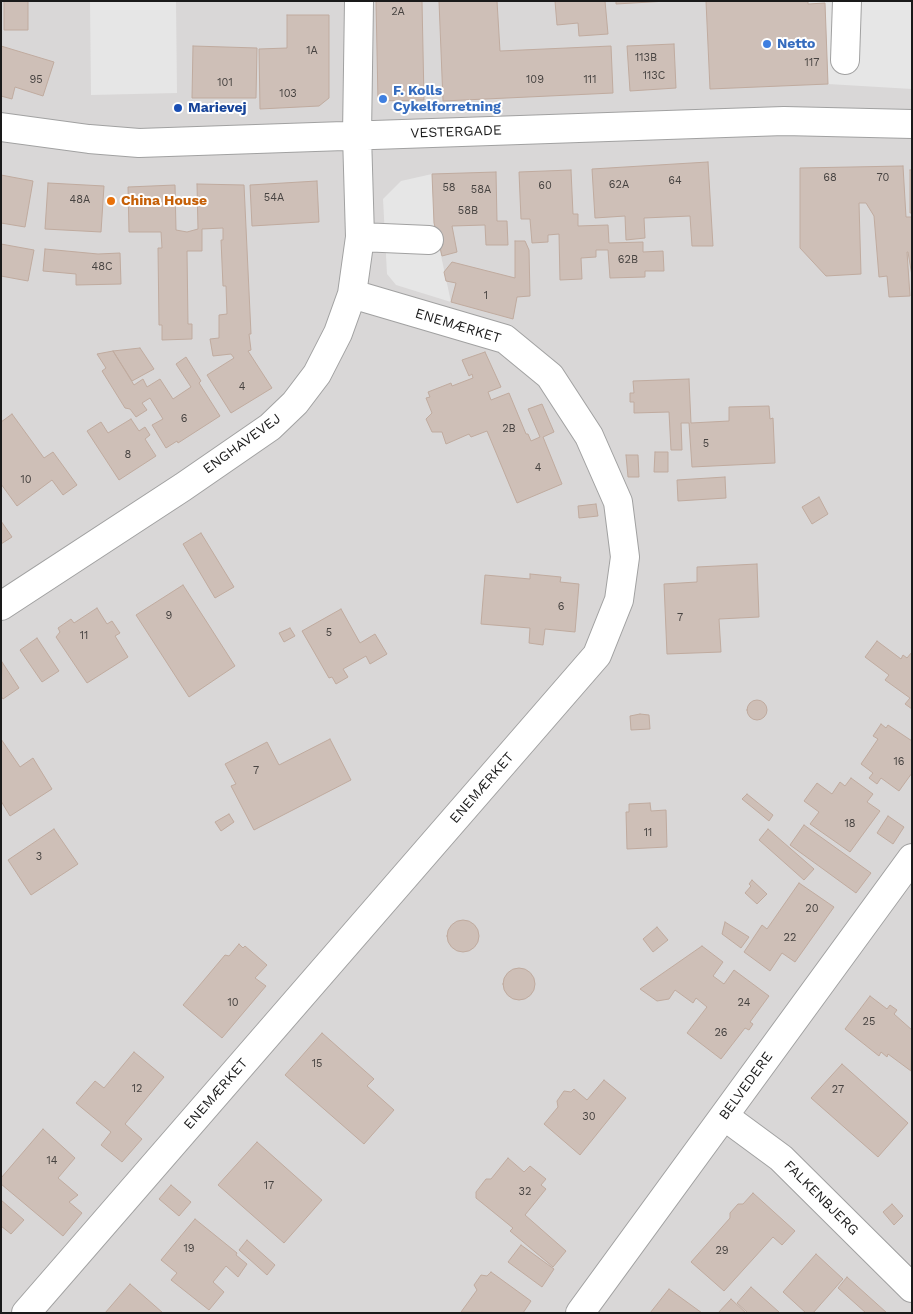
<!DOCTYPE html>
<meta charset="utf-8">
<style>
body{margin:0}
#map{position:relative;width:913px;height:1314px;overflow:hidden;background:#eee7de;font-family:"Work Sans",sans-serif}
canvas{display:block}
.frame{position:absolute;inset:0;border:2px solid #1a1a1a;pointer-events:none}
</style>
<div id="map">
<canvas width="913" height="1314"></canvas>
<div class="frame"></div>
</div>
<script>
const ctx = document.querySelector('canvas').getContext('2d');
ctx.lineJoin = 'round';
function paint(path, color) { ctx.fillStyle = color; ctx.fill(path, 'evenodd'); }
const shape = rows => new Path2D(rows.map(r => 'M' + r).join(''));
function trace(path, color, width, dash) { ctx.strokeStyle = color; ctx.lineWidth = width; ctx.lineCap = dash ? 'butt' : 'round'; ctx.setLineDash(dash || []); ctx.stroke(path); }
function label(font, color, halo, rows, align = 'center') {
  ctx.font = font + ' "Work Sans",sans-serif'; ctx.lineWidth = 4; ctx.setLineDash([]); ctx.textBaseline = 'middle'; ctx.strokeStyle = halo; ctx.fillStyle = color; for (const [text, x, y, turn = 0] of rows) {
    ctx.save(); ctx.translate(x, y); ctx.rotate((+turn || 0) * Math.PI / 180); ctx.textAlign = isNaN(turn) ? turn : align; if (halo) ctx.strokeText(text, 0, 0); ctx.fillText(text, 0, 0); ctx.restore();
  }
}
paint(shape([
 [1,1,912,1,912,1313,1,1313]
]), '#d9d7d7');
paint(shape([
 [90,1,176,1,177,93,91,95],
 [808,1,912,1,912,89,828,84,825,4,808,4],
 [432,174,434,223,451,302,396,285,387,274,383,199,401,181]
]), '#e6e6e6');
const building = shape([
 [4,1,28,1,28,30,4,30,4,1],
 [376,1,422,1,424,100,378,101,376,1],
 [439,1,497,1,500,51,611,46,613,93,443,101,439,1],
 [555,1,605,1,608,34,579,36,578,23,557,25,555,1],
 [616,1,667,1,616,4,616,1],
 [706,1,808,1,808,4,825,3,828,84,710,89,706,1],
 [287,15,329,15,329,98,319,106,260,109,259,49,287,48,287,15],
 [674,44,676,88,630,91,627,46,674,44],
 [1,46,54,62,43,96,15,87,12,99,1,96,1,46],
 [193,46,257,48,256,98,192,98,193,46],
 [708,162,713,246,692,246,690,216,644,218,645,238,626,240,625,216,595,218,592,169,708,162],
 [903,166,906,217,912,217,912,276,908,252,907,252,910,296,889,297,887,276,879,277,874,216,866,203,859,203,861,274,826,276,800,248,800,168,903,166],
 [571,170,573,214,578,214,578,226,608,225,609,243,643,242,643,252,663,251,664,271,645,271,645,277,610,278,608,250,596,250,596,257,581,258,582,279,560,280,559,234,548,235,548,242,532,243,530,219,521,219,519,172,571,170],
 [910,170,912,170,912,213,910,213,910,170],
 [496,172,497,221,507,221,508,245,486,245,485,225,452,226,457,252,442,256,434,223,432,174,496,172],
 [1,175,33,181,25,227,1,223,1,175],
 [317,181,319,222,252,226,250,185,317,181],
 [48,183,104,186,101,232,45,229,48,183],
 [197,184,244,185,251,334,249,334,251,350,248,351,272,388,231,413,207,375,234,358,231,354,213,356,210,339,219,338,219,315,227,314,226,286,223,286,221,240,223,240,223,228,202,229,202,251,187,251,188,324,192,324,192,339,162,340,162,325,159,325,158,248,162,248,161,232,129,232,128,187,175,185,176,230,187,232,198,229,197,184],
 [515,241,525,241,529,250,530,296,517,297,513,319,451,302,456,283,446,281,444,272,452,262,515,278,515,241],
 [1,244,34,250,28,281,1,276,1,244],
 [45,249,98,254,120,253,121,284,76,285,76,274,43,271,45,249],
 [140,348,154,369,132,381,113,351,140,348],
 [113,351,134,385,143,379,147,387,160,379,173,399,191,387,176,364,186,357,201,381,199,383,220,416,178,443,177,441,166,448,152,425,163,419,150,398,142,403,147,410,136,417,130,409,125,408,102,371,106,368,97,354,113,351],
 [485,352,501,387,488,392,491,400,509,393,526,434,528,434,531,441,540,437,528,409,542,404,554,432,543,437,562,484,517,503,487,431,471,437,469,434,446,444,442,432,432,432,426,419,432,413,426,398,430,397,428,392,451,383,452,386,473,378,472,374,469,376,462,360,485,352],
 [689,379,691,423,729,421,729,407,769,406,770,419,773,418,775,463,692,467,689,423,681,423,682,450,671,450,669,412,634,413,634,402,630,402,630,393,634,393,633,381,689,379],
 [12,414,44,458,53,452,77,485,63,495,52,480,17,506,1,484,1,422,12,414],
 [131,419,139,431,145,427,150,435,145,439,156,456,119,480,87,431,101,422,108,433,131,419],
 [655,452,668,452,668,472,654,472,655,452],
 [626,455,638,455,639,477,628,477,626,455],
 [725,477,726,498,678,501,677,480,725,477],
 [819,497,828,514,812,524,802,507,819,497],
 [596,504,598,516,579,518,578,506,596,504],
 [1,521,12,537,1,544,1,521],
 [201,533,234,587,215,598,183,544,201,533],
 [757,564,759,617,719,619,721,652,667,654,664,584,697,582,697,567,757,564],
 [530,574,561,577,560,582,579,584,575,632,545,629,543,645,529,643,530,628,481,624,485,575,530,579,530,574],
 [183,585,235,666,189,697,136,615,183,585],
 [97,608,107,624,112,621,120,633,115,636,128,657,87,683,56,637,60,632,58,628,71,619,74,623,97,608],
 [341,609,360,643,375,634,387,654,370,664,366,656,343,669,348,677,336,684,332,677,329,678,302,631,341,609],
 [290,628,295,636,284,642,279,633,290,628],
 [37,638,59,671,42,682,20,650,37,638],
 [877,641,901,659,903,655,907,658,912,652,912,709,905,704,910,698,885,680,889,675,865,657,877,641],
 [2,662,19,688,3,699,1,696,2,662],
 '747 710a10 10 0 1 1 20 0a10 10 0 1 1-20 0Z',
 [640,714,649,715,650,729,631,730,630,716,640,714],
 [881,724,886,728,888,725,912,741,912,773,899,791,881,778,877,784,869,778,873,773,861,764,878,739,873,736,881,724],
 [1,739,20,767,33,758,52,789,10,816,1,801,1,739],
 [330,739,351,780,254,830,231,786,236,784,225,764,267,742,279,765,330,739],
 [851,778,873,794,867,802,880,811,850,852,810,824,819,812,804,801,817,783,832,794,840,782,845,786,851,778],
 [747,794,773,815,769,821,742,799,747,794],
 [650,803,651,811,666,810,667,847,627,849,626,812,629,812,629,804,650,803],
 [229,814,234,822,221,831,215,822,229,814],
 [888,816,904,827,893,844,877,833,888,816],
 [804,825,871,873,856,893,790,845,804,825],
 [54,829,78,864,31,895,8,860,54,829],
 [768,829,814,869,804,880,759,840,768,829],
 [752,880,767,894,757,904,745,893,751,886,749,884,752,880],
 [799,883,834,907,795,962,782,953,770,971,744,952,762,925,767,929,799,883],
 '447 936a16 16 0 1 1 32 0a16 16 0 1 1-32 0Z',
 [725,922,749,937,741,948,722,934,725,922],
 [657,927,668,940,653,952,643,939,657,927],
 [239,944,243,948,245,946,267,965,255,978,266,986,222,1038,183,1005,225,955,229,956,239,944],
 [702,946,723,962,713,976,724,984,734,970,769,996,750,1022,753,1024,749,1030,745,1028,721,1059,687,1033,707,1007,696,998,693,1003,675,990,669,999,657,1001,640,989,702,946],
 '503 984a16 16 0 1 1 32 0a16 16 0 1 1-32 0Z',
 [870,996,887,1009,890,1005,897,1010,894,1014,912,1030,911,1071,888,1054,887,1057,881,1052,879,1056,845,1029,870,996],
 [322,1033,374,1079,367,1086,394,1110,364,1144,285,1075,322,1033],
 [134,1052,164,1077,125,1124,142,1139,122,1162,101,1145,111,1132,76,1103,95,1081,104,1088,134,1052],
 [842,1064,908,1123,878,1157,811,1098,842,1064],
 [604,1080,626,1098,580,1155,544,1124,558,1107,557,1101,564,1091,571,1092,574,1089,587,1100,604,1080],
 [43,1129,75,1158,58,1178,78,1195,69,1202,82,1213,63,1236,1,1184,1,1178,43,1129],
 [257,1142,322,1200,284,1243,218,1185,257,1142],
 [508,1158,524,1172,530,1166,546,1179,541,1185,546,1189,525,1215,566,1251,553,1267,510,1231,513,1228,476,1198,476,1192,486,1179,491,1179,508,1158],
 [171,1185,191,1202,179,1216,159,1199,171,1185],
 [753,1193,795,1231,782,1245,773,1237,724,1291,691,1262,730,1218,730,1213,738,1204,743,1204,753,1193],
 [1,1200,24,1220,11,1234,1,1226,1,1200],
 [892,1204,903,1216,894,1225,883,1212,892,1204],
 [195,1219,237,1253,236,1255,247,1264,238,1277,226,1266,213,1282,224,1292,209,1310,171,1280,177,1273,161,1260,195,1219],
 [247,1240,275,1265,267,1275,239,1250,247,1240],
 [521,1245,554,1269,542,1287,508,1262,521,1245],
 [816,1254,843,1279,813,1313,806,1313,783,1292,816,1254],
 [491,1272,531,1301,523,1313,461,1312,477,1290,474,1285,481,1275,487,1276,491,1272],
 [847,1277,887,1313,866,1313,838,1288,847,1277],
 [130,1284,163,1313,105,1313,130,1284],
 [751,1287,779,1312,779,1313,748,1313,737,1303,751,1287],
 [669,1289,702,1313,650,1313,669,1289],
 [731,1299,746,1313,718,1313,731,1299]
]);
paint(building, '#cebfb7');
trace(building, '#c0ab9f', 1);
const minor = shape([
 [845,60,847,1],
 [1,127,89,139,139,143,784,121,912,124],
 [360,237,429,240],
 [1,606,183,487,270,427,295,403,317,374,338,333,352,294,360,237,357,135,359,1],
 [724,1116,781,1158,912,1288],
 [26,1313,597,655,619,600,625,557,618,502,589,436,550,376,505,339,352,294],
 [580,1313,912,858]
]);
trace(minor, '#a1a1a1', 30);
trace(minor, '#fff', 28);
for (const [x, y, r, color] of [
 [767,44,5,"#3f7fe0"],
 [383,99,5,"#3f7fe0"],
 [178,108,5,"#1a4fb4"],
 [111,201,5,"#e8710a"]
]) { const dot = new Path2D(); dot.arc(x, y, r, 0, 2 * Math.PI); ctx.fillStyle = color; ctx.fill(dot); trace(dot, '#fff', 2); }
label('11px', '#474341', null, [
 ["2A",398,12],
 ["1A",312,51],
 ["113B",646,58],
 ["117",812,63],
 ["113C",654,76],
 ["95",36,80],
 ["109",535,80],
 ["111",590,80],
 ["101",225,83],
 ["103",288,94],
 ["68",830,178],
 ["70",883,178],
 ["64",675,181],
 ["62A",619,185],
 ["60",545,186],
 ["58",449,188],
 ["58A",481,190],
 ["54A",274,198],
 ["48A",80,200],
 ["58B",468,211],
 ["62B",628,260],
 ["48C",102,267],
 ["1",486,296],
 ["4",242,387],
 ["6",184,419],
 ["2B",509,429],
 ["5",706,444],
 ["8",128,455],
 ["4",538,468],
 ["10",26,480],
 ["6",561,607],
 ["9",169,616],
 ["7",680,618],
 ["5",329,633],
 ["11",84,636],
 ["16",899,762],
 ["7",256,771],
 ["18",850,824],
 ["11",648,833],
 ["3",39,857],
 ["20",812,909],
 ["22",790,938],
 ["10",233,1003],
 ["24",744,1003],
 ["25",869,1022],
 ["26",721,1033],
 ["15",317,1064],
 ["12",137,1089],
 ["27",838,1090],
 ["30",589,1117],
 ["14",52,1161],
 ["17",269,1186],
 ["32",525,1192],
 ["19",189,1249],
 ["29",722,1251]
]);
label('bold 14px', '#366cbe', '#fff', [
 ["Netto",777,44],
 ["F. Kolls",393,91],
 ["Cykelforretning",393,107]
], 'left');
label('bold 14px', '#164399', '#fff', [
 ["Marievej",188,108]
], 'left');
label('14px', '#1a1a1a', '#fff', [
 ["VESTERGADE",456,132,-2],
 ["ENEMÆRKET",458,326,17],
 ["ENGHAVEVEJ",242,444,-36],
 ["ENEMÆRKET",482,788,-49],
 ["BELVEDERE",746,1086,-54],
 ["ENEMÆRKET",216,1094,-49],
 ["FALKENBJERG",821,1198,45]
]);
label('bold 14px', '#c56008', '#fff', [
 ["China House",121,201]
], 'left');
</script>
